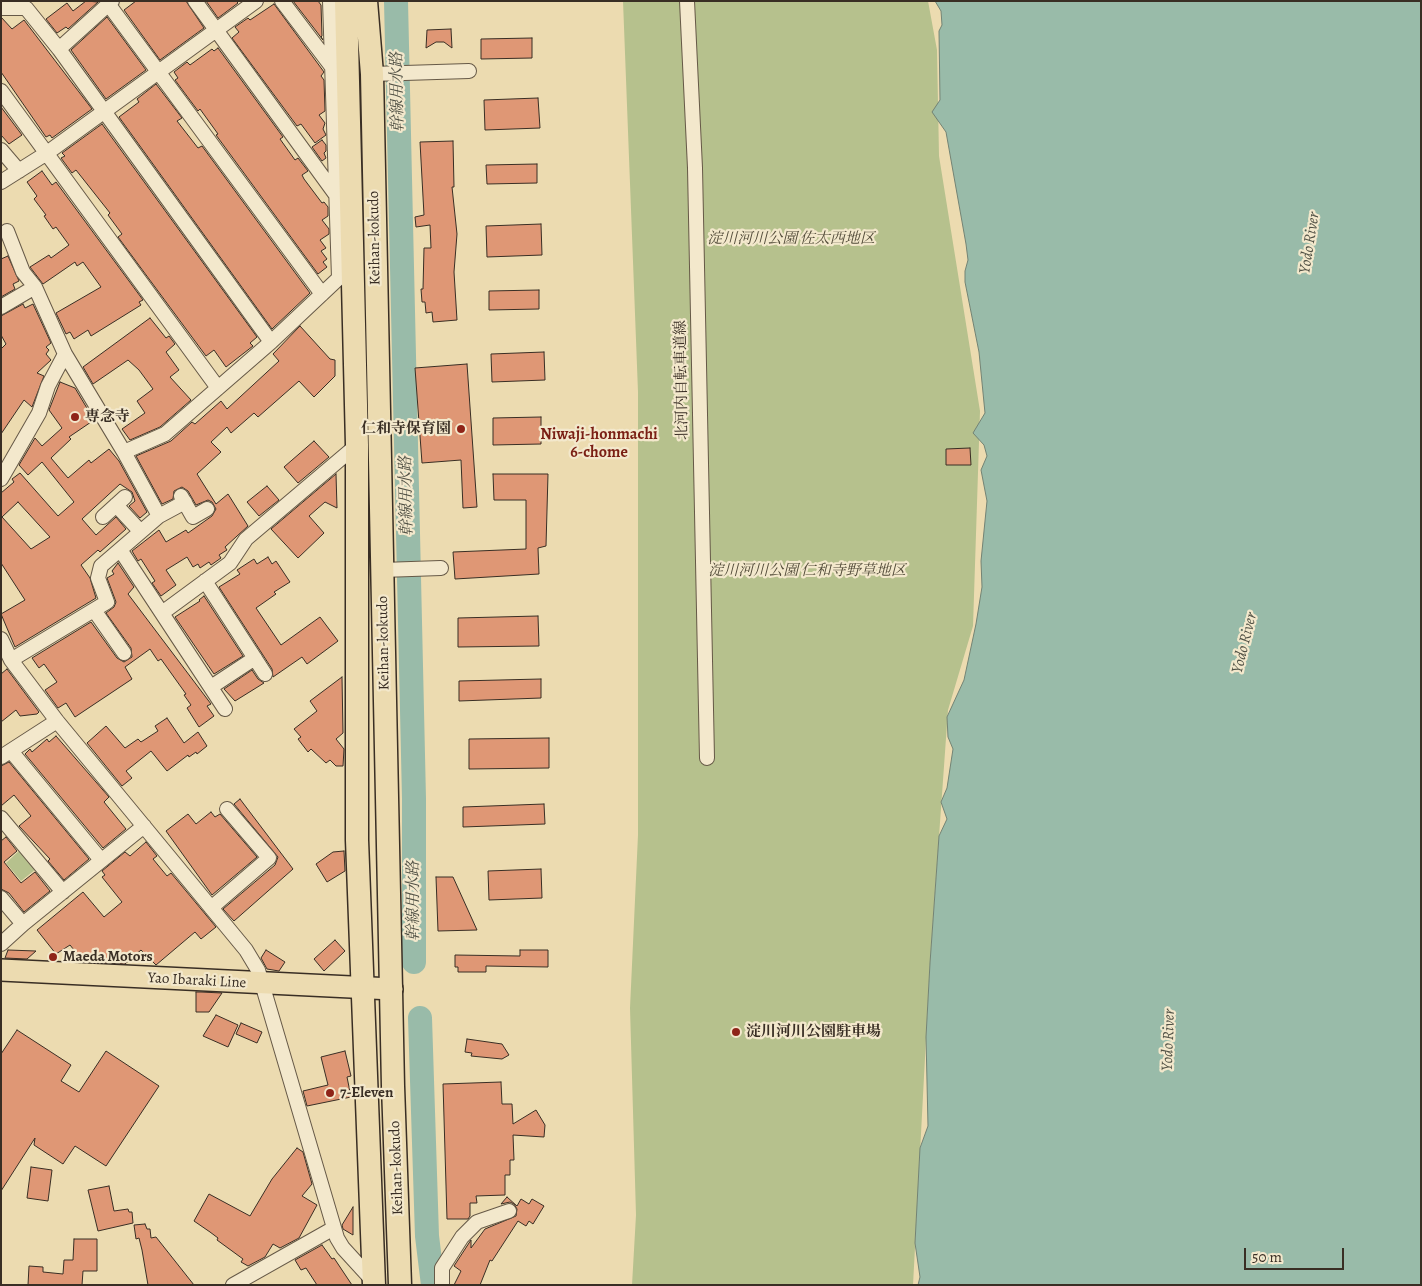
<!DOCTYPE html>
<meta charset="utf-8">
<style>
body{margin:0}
#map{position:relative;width:1422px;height:1286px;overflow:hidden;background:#ecdbb0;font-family:Alegreya,serif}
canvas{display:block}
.frame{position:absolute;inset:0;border:2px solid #392e24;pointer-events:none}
.scale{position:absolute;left:1244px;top:1248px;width:100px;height:22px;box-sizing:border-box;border:2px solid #392e24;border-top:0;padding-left:6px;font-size:15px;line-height:18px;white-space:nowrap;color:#392e24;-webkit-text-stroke:4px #f3e8cc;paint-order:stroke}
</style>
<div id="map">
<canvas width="1422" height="1286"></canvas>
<div class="frame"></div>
<div class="scale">50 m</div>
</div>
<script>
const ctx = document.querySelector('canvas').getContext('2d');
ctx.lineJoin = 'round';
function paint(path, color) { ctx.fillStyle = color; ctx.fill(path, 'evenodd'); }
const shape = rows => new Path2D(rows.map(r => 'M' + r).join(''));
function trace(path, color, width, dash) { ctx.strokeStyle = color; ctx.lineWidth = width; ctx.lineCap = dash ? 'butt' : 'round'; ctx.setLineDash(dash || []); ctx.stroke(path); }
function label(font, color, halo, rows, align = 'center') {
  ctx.font = font + ' Alegreya,"Noto Serif JP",serif'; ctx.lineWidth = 4.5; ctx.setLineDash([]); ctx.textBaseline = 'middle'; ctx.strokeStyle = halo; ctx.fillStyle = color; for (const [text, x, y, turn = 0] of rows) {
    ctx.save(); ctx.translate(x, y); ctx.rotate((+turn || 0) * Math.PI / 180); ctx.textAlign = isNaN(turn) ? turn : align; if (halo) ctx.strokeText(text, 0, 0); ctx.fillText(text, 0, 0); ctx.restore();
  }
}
paint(shape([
 [623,1,928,1,937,50,939,156,980,411,973,626,948,710,930,963,913,1285,632,1285,636,1215,630,1008,638,835,638,392],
 [20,850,36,869,21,881,6,863]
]), '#b6c18d');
const water = shape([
 [935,1,1421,1,1421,1285,918,1285,920,1277,915,1243,920,1148,928,1126,926,1037,930,963,939,836,947,819,941,802,947,788,953,749,948,737,947,717,964,680,976,624,982,587,981,561,987,501,981,470,987,456,984,445,973,433,985,413,979,352,965,282,965,271,968,260,966,244,946,132,932,112,940,100,939,31,942,25,941,11,935,1]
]);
paint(water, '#99bba9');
trace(water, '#738374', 1);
trace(shape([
 [396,1,414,799,414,962],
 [420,1018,427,1236,433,1285]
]), '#99bba9', 24);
const building = shape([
 [86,1,98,2,68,29,66,27,57,33,46,19,67,3,73,11,86,1],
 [136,1,186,1,204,28,160,60,124,10,136,1],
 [206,1,236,1,238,3,218,18,206,1],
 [293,1,318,1,321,5,322,36,321,37,323,40,293,1],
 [274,4,324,72,321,76,324,80,325,111,319,115,325,123,323,129,326,135,315,143,301,124,297,126,232,38,239,32,235,27,248,18,250,20,274,4],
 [1,17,12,29,24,20,92,109,52,138,50,135,46,137,1,72,1,17],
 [107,17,146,70,106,99,71,50,107,17],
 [451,29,452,48,444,42,436,42,426,48,427,30,451,29],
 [532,38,532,58,481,59,481,39,532,38],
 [218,48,283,137,280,139,295,160,298,158,308,171,302,175,304,179,322,203,324,202,328,207,328,216,322,220,329,229,329,234,320,240,326,248,321,251,327,259,323,262,327,267,318,274,216,135,218,134,200,109,198,111,175,80,178,78,174,72,187,62,190,65,212,49,214,51,218,48],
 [156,84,182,118,177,121,198,148,202,146,310,293,272,329,119,117,139,102,137,99,156,84],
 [538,98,540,128,485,130,484,100,538,98],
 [1,107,22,135,9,144,1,135,1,107],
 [102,124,257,337,250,343,253,346,226,367,214,350,206,356,118,237,122,234,108,215,110,213,76,170,72,173,61,158,65,156,62,153,102,124],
 [322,140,326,145,326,151,324,153,326,158,322,161,312,147,322,140],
 [453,141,454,187,452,187,457,234,454,272,457,320,433,322,432,312,426,313,425,302,422,302,421,289,423,289,424,248,431,248,430,225,416,227,415,217,424,215,420,142,453,141],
 [537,164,537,183,487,184,486,165,537,164],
 [42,171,52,185,56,182,143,300,139,302,141,305,91,336,88,330,74,339,70,332,66,334,56,313,101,287,83,262,77,266,75,262,43,284,30,267,49,255,51,258,69,245,56,227,53,229,44,216,46,215,34,199,37,196,27,182,42,171],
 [541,224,542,255,487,257,486,226,541,224],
 [8,256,19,281,13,284,15,289,1,297,1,259,8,256],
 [539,290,539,309,489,310,489,291,539,290],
 [23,304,25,308,33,304,51,343,46,347,49,350,46,354,51,360,37,373,44,376,32,407,24,400,1,434,1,349,6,344,1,335,1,316,23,304],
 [150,318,166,338,169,336,175,344,166,352,179,370,170,377,191,400,160,427,130,440,122,429,145,413,137,401,153,389,139,370,128,360,93,384,83,367,150,318],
 [300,326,330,359,335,360,335,376,314,397,299,381,258,417,254,413,231,433,227,427,211,442,221,452,197,474,216,504,228,494,248,526,225,547,227,550,219,555,221,558,211,565,209,562,200,568,198,564,193,567,187,557,166,570,176,585,161,596,152,583,155,581,141,559,138,561,132,551,159,530,166,542,186,530,188,533,212,516,216,509,212,502,208,500,196,505,188,491,182,487,174,491,173,499,162,504,136,456,171,441,192,422,195,424,221,401,227,409,279,361,273,354,300,326],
 [544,352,545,380,492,382,491,354,544,352],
 [467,364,477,507,463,508,461,460,422,463,415,368,467,364],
 [60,382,75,388,94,420,69,437,71,439,51,458,68,478,89,460,91,463,109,449,119,461,147,512,140,518,129,506,135,501,132,492,120,484,82,519,96,535,116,517,126,529,100,552,98,550,81,565,90,578,96,598,15,647,1,614,25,600,1,563,1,493,14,482,12,479,20,473,58,516,74,502,42,462,28,475,19,465,35,438,42,446,62,428,49,410,60,382],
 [18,502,50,537,31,549,2,517,18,502],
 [541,417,541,444,493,445,493,418,541,417],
 [314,441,329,457,298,483,284,467,314,441],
 [970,448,971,465,946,465,946,449,970,448],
 [336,474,337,508,325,502,309,516,324,533,298,558,271,529,336,474],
 [493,474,548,474,546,546,538,548,539,574,455,579,453,552,526,549,526,500,494,500,493,474],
 [267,486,279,500,259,516,247,502,267,486],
 [268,557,272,564,276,561,290,582,274,592,276,594,256,608,281,645,320,617,338,641,307,664,302,657,273,677,272,669,219,587,240,574,237,570,254,559,257,564,268,557],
 [118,563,134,587,128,594,211,704,207,706,214,716,199,727,187,708,191,705,184,695,186,694,161,659,158,661,150,649,125,667,132,679,75,717,66,703,58,708,45,690,57,682,44,664,39,668,32,658,91,622,117,658,124,662,132,657,131,648,106,613,114,607,116,602,107,578,114,574,112,571,118,563],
 [204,596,243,656,214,674,175,617,200,601,199,600,204,596],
 [538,616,539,646,458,647,458,618,538,616],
 [7,669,39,712,37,714,20,716,16,710,1,722,1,674,7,669],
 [252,670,258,679,264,683,235,701,224,689,252,670],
 [342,677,343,733,336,739,344,749,343,766,336,766,330,760,326,763,311,749,308,752,298,739,301,737,294,729,317,711,310,701,342,677],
 [541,679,541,698,459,701,459,681,541,679],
 [167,718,184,743,198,732,207,746,197,754,196,752,189,757,188,755,167,771,151,751,126,771,132,778,122,786,87,743,106,726,125,748,138,739,141,742,158,731,155,726,167,718],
 [56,736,109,797,104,802,126,829,103,848,25,754,30,749,32,752,47,739,49,742,56,736],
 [549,738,549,768,469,769,469,739,549,738],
 [9,762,89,859,64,880,48,861,50,859,19,826,31,816,14,795,1,806,1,766,9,762],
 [240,799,293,869,234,921,223,909,275,865,278,857,234,804,240,799],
 [544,804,545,824,463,827,463,807,544,804],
 [211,812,215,817,220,814,257,857,212,895,166,831,188,814,196,824,211,812],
 [6,837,17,851,4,862,21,883,35,872,50,891,24,912,9,893,1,889,1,841,6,837],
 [146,842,157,856,153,859,167,876,171,873,216,927,201,939,195,932,156,965,141,950,125,964,91,962,86,956,82,960,70,945,56,954,37,930,83,892,104,917,122,902,102,877,105,875,102,871,125,852,130,856,146,842],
 [344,851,345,871,327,882,316,864,333,852,344,851],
 [541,869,542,898,489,900,488,871,541,869],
 [436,877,453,877,477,930,438,931,436,877],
 [335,940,345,951,324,971,314,959,335,940],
 [8,950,36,951,27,959,5,958,8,950],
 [266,950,285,962,279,971,267,969,261,958,266,950],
 [520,950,548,950,548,967,486,966,486,972,458,972,458,967,455,967,455,955,520,956,520,950],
 [196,992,201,992,222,993,209,1012,196,1012,196,992],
 [216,1015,238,1025,228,1047,203,1036,216,1015],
 [241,1023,262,1032,257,1043,236,1034,241,1023],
 [17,1030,71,1065,61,1081,79,1092,106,1051,159,1086,106,1166,75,1146,63,1164,34,1145,35,1138,1,1191,1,1054,17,1030],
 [467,1039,502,1044,509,1055,502,1059,471,1056,472,1053,465,1052,467,1039],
 [345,1051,351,1076,347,1077,351,1097,307,1106,303,1091,328,1085,321,1057,345,1051],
 [501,1082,502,1104,512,1104,513,1124,536,1110,545,1125,544,1137,513,1135,514,1160,510,1160,510,1175,505,1175,505,1195,476,1196,477,1203,470,1203,470,1216,468,1219,447,1219,443,1084,501,1082],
 [297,1148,303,1152,312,1184,302,1196,317,1205,299,1238,280,1248,273,1244,265,1257,248,1266,241,1262,243,1259,217,1240,218,1238,210,1232,194,1221,209,1194,250,1216,272,1179,297,1148],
 [31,1167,52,1170,48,1201,27,1198,31,1167],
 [109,1186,114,1211,128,1209,129,1212,132,1212,133,1223,98,1231,88,1190,109,1186],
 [507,1197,517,1206,521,1199,529,1204,532,1199,544,1206,533,1224,529,1221,526,1226,518,1221,492,1261,490,1260,480,1285,454,1285,461,1271,454,1266,469,1243,471,1240,471,1248,485,1229,516,1216,517,1209,514,1204,510,1202,501,1204,507,1197],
 [353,1207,353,1235,343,1229,342,1225,353,1207],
 [145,1224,147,1229,150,1229,151,1238,156,1237,194,1285,148,1285,142,1250,139,1238,136,1239,134,1225,145,1224],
 [74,1239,97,1239,97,1271,83,1271,82,1285,28,1285,29,1266,43,1267,43,1272,63,1274,64,1260,73,1260,74,1239],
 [322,1245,332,1259,334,1258,352,1285,317,1285,306,1268,301,1270,295,1260,322,1245]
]);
paint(building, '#df9775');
trace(building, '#392e24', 1);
const minor = shape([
 [195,1,336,195],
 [282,1,332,67],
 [330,1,339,278],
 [687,1,695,168,707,758],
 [109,5,322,294],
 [1,8,26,8,59,49,271,342],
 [59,49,112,1],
 [372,74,469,71],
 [1,91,218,388],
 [1,150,19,171],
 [1,182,47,153,256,1],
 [7,231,23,272,35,287,65,354,124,452,159,516,101,566,98,578,107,602,11,660],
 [1,307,35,287],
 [124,452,165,434,271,342,339,278,353,273],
 [1,479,39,413,48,386,65,354],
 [181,496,193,517,207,509],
 [116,505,140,531],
 [159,516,185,502],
 [103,517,125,497],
 [121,551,225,709],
 [382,570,441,568],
 [205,581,265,674],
 [94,610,124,653],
 [162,613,230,563,246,539,357,445],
 [1,639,11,660,57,721,246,950,258,970,337,1238,343,1248,374,1282],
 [211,687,255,658],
 [11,751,101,860],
 [1,757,57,721],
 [1,818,63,892],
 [1,898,23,924],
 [211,908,269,858,227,809],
 [1,944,23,924,144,826],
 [233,1285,334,1228],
 [442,1285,442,1268,462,1237,477,1222,509,1211]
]);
const primary = shape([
 [1,970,392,989]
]);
const trunk = shape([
 [346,1,357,445,357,840,374,1285],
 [366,1,372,74,393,1086,400,1285]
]);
trace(minor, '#665947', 16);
trace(primary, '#392e24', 24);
trace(trunk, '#392e24', 25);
trace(minor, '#f3e8cc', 14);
trace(primary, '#ecdbb0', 21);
trace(trunk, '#ecdbb0', 22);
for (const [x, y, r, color] of [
 [75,417,5,"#8f2418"],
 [461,429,5,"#8f2418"],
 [53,957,5,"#8f2418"],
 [736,1032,5,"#8f2418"],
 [330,1093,5,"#8f2418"]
]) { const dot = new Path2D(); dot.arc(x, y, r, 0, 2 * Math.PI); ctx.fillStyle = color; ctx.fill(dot); trace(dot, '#f3e8cc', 2); }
label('15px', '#392e24', '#f3e8cc', [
 ["Keihan-kokudo",375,238,-91],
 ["北河内自転車道線",682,380,-91],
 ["Keihan-kokudo",384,643,-91],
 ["Yao Ibaraki Line",197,981,3],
 ["Keihan-kokudo",397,1168,-92]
]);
label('italic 15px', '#524b39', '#f3e8cc', [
 ["淀川河川公園 佐太西地区",791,239],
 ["淀川河川公園 仁和寺野草地区",807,571]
]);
label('bold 15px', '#392e24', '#f3e8cc', [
 ["専念寺",85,417],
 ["仁和寺保育園",451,429,"right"],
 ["Maeda Motors",63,957],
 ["淀川河川公園駐車場",746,1032],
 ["7-Eleven",340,1093]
], 'left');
label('italic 16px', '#515145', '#f3e8cc', [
 ["幹線用水路",398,92,-91],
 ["Yodo River",1310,243,-81],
 ["幹線用水路",407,496,-91],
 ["Yodo River",1245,643,-76],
 ["幹線用水路",414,901,-90],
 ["Yodo River",1169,1040,-88]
]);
label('bold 16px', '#7a1f14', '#f3e8cc', [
 ["Niwaji-honmachi",599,435],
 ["6-chome",599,453]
]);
</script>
